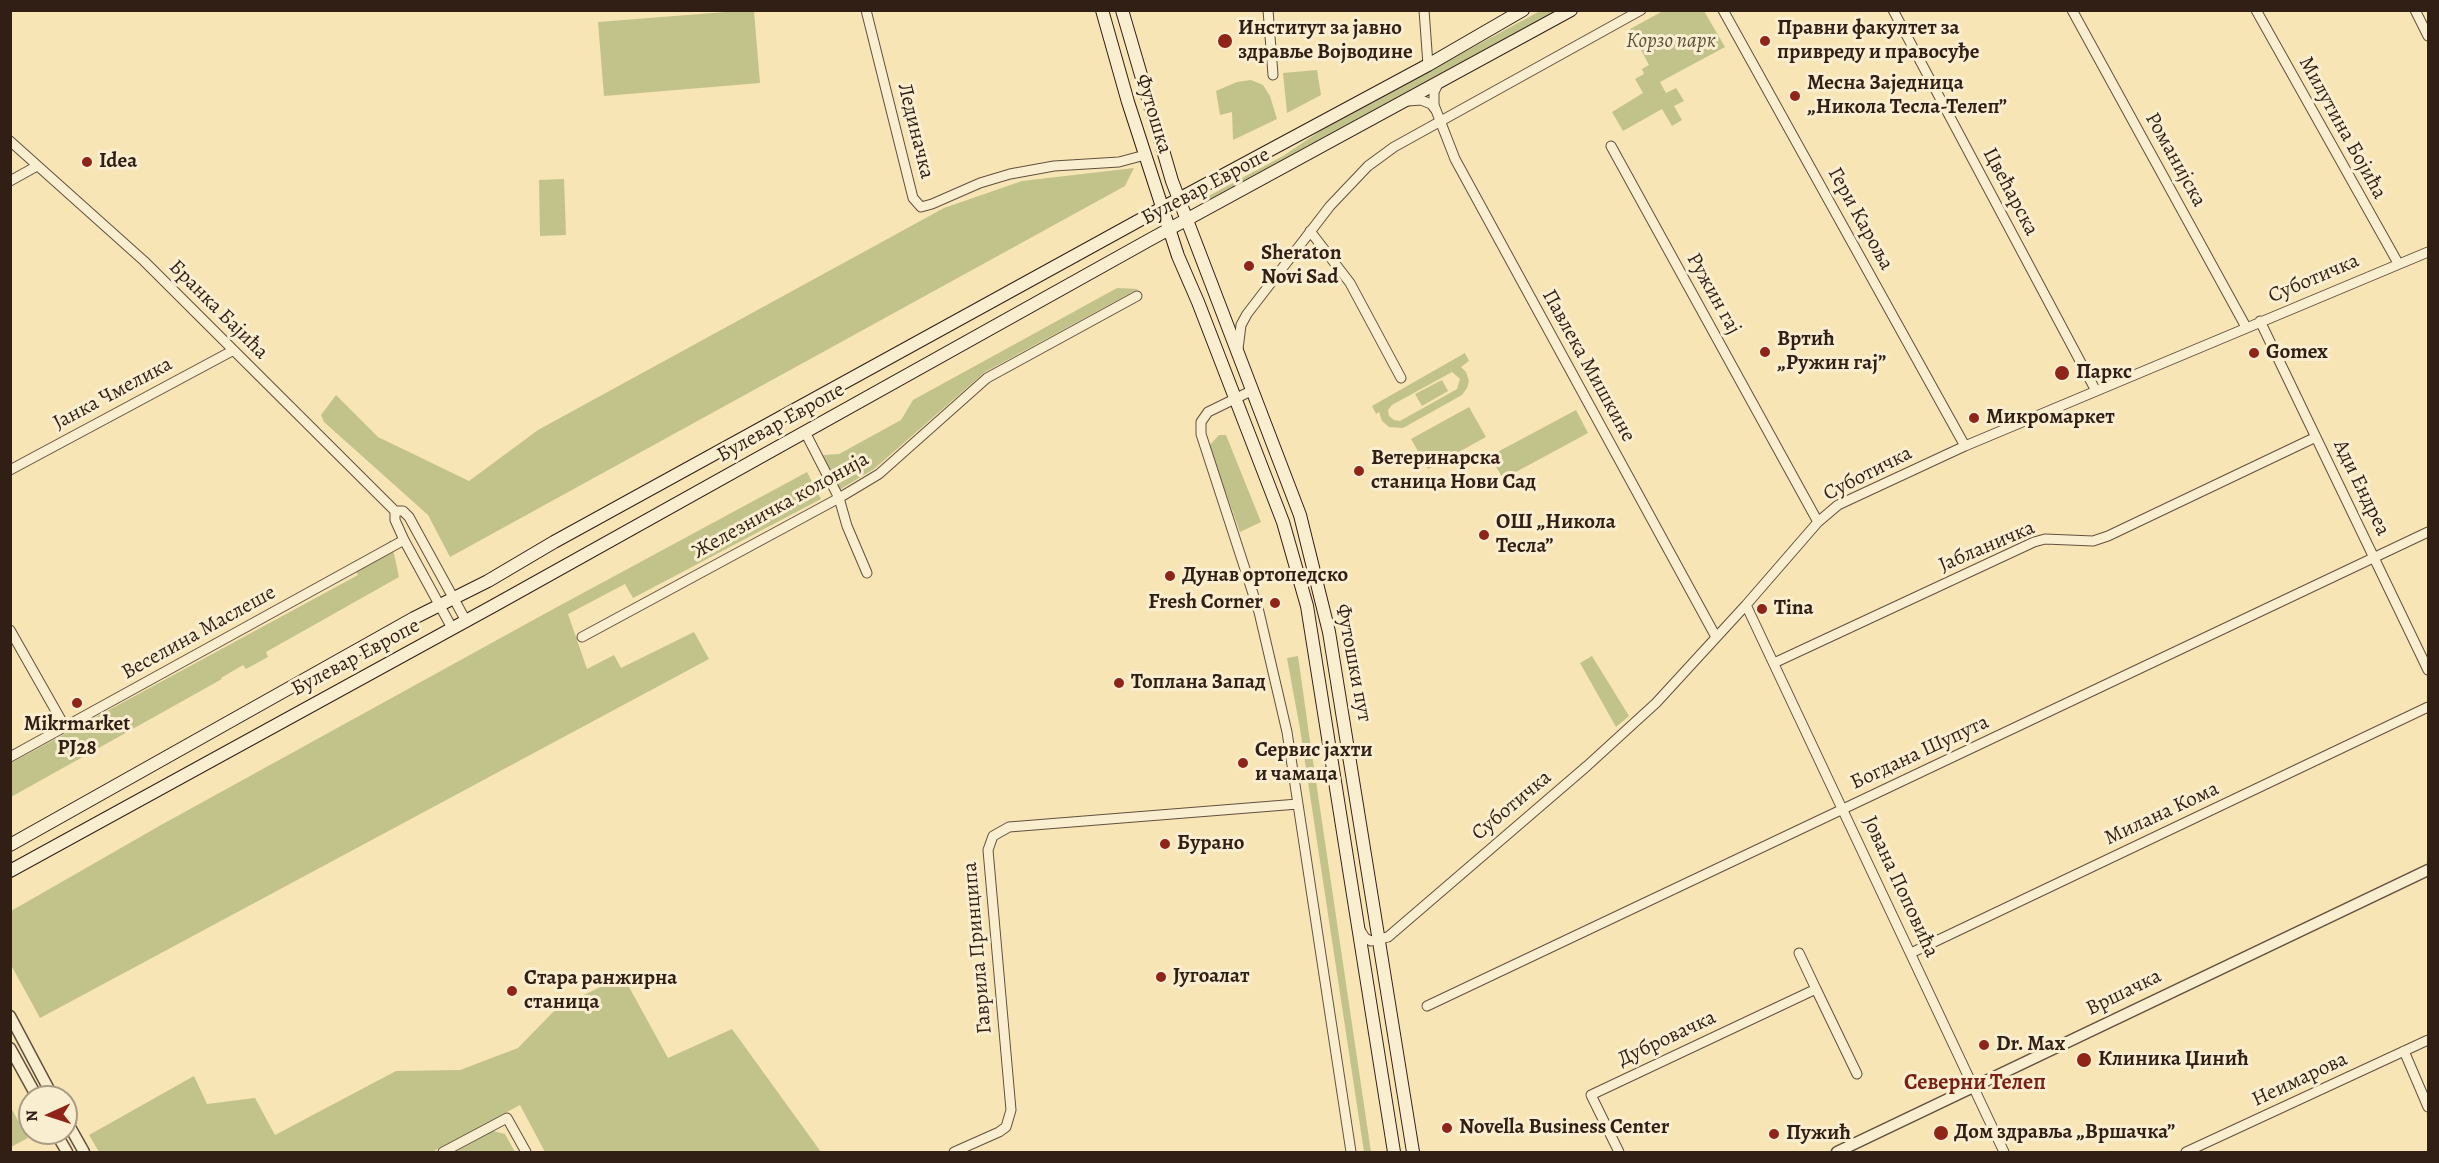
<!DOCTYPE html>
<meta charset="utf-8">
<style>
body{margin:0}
#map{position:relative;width:2439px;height:1163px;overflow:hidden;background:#f7e5b6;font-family:Alegreya,serif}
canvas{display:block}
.frame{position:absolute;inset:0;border:12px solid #311f15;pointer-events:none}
.north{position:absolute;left:18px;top:1085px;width:60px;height:60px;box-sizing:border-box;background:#faeed0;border:2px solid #aa9b85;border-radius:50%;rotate:267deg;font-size:16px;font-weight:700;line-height:24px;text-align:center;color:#311f15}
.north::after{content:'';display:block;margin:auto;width:21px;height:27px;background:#8f2418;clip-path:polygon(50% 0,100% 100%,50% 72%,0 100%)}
</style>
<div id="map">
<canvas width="2439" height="1163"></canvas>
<div class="frame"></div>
<div class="north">N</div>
</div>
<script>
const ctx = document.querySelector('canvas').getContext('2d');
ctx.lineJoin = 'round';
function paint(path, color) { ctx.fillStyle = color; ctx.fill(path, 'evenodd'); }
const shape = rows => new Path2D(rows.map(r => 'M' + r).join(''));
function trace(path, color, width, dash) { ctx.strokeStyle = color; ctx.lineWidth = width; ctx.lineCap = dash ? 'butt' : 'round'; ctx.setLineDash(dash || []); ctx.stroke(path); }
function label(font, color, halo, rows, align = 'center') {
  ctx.font = font + ' Alegreya,serif'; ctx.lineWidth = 6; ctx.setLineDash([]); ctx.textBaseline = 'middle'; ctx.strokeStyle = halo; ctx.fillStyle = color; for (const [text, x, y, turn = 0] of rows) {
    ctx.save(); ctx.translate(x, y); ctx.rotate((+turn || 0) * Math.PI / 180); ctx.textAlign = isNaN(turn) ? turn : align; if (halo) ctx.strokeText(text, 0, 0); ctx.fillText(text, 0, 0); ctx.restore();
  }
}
paint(shape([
 [738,11,754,11,760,83,604,96,598,22],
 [1540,11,1555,11,1204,202,1203,199,1283,156,1326,127],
 [1663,11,1704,11,1725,47,1660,82,1666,93,1676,88,1684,101,1674,106,1682,120,1672,126,1662,109,1623,131,1612,112,1643,93,1635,79,1644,74,1642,69,1649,65,1630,29],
 [1317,70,1321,95,1287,113,1283,73],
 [1251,80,1263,85,1270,96,1277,119,1233,140,1232,112,1220,115,1216,91,1237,82],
 [1134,168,1125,186,450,557,428,515,324,422,321,415,336,395,378,437,469,481,538,430,944,208,1022,181],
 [564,179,566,235,540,236,539,180],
 [1117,288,1138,289,985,372,874,469,839,490,823,455,839,454,901,420,913,400],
 [1465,353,1469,361,1461,367,1466,372,1469,381,1467,388,1462,395,1403,428,1389,427,1382,421,1379,412,1376,414,1372,406],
 [1452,372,1460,379,1457,389,1400,421,1394,420,1389,416,1388,410,1392,405],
 [1442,380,1448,391,1422,406,1415,394],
 [1469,407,1486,437,1428,469,1411,439],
 [1576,410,1588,433,1503,479,1490,456],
 [1219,435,1226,435,1261,522,1240,532,1209,446],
 [807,472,821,499,633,598,625,584,568,614,587,669,614,655,621,668,694,632,709,659,40,1018,11,965,11,911,161,825,546,613],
 [391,540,399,577,266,652,268,657,246,669,243,665,221,678,222,679,11,797,11,763,358,575,355,570],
 [1298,656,1309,734,1371,1152,1364,1152,1300,729,1287,658],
 [1592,656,1629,716,1616,727,1580,663],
 [623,976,668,1058,732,1029,821,1152,545,1152,520,1105,432,1152,99,1152,89,1135,194,1076,207,1104,255,1098,275,1135,396,1071,460,1070,518,1048,557,1008],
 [10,1106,28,1138,11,1147,10,1147],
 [493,1131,505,1134,515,1152,455,1152]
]), '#c2c38b');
const minor = shape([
 [866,10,913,198,921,207,932,204,980,183,1010,174,1054,166,1119,162,1145,155],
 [1268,10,1273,75],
 [1424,10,1428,65],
 [1723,10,1965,446],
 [1893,10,2096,391],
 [2072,10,2246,327],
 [2256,10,2398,263],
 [2415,10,2428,36],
 [1438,84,1434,92,1434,105,1455,159,1716,637],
 [1408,101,1421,100,1431,104,1435,109],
 [10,141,144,261,395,511,403,511,409,517,466,621],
 [1611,146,1818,522],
 [10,181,37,166],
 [1310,231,1350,283,1401,378],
 [2260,321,2428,670],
 [1238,349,1241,325,1247,314,1330,206,1368,166,1394,147,1641,10],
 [1253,390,1208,412,1201,422,1201,434,1259,612,1287,732,1351,1152],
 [805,432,839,498,847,526,867,573],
 [10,470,232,351],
 [395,511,395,520,404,540,452,628],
 [1746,605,2004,1152],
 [10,630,65,727],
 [582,637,839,498,879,474,987,378,1137,296],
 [1774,663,2034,542,2045,539,2093,541,2108,536,2316,437],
 [10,757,404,540],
 [1360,930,1365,938,1371,941,1388,937,1587,766,1656,703,1746,605,1818,522,1838,505,1965,446,2428,252],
 [1799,953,1816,989],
 [1911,953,2428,707],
 [1427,1006,2428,532],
 [2404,1051,2428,1107],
 [443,1152,507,1118,526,1152],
 [954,1152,999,1132,1006,1127,1011,1110,988,850,993,836,1009,827,1298,804],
 [1619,1152,1591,1095,1816,989,1857,1074],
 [2186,1152,2428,1040]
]);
const tertiary = shape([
 [10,1016,53,1097],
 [10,1048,37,1097],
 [66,1120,84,1152],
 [56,1133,67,1152],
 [1837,1152,2428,870]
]);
const secondary = shape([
 [1102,10,1128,102,1178,256,1198,302,1283,522,1307,606,1394,1152],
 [1122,10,1172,181,1300,515,1329,632,1413,1152],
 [10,845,414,618,488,581,554,542,1138,221,1428,65,1523,10],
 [10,871,495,605,1151,239,1571,10]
]);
trace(minor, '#62503d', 11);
trace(tertiary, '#62503d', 13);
trace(secondary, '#311f15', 14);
trace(minor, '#faeed0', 9);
trace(tertiary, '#faeed0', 10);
trace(secondary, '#faeed0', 12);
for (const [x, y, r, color] of [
 [1225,41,8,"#8f2418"],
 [1765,41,6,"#8f2418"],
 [1795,96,6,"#8f2418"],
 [87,162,6,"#8f2418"],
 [1249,266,6,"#8f2418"],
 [1765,352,6,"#8f2418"],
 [2254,353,6,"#8f2418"],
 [2062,373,8,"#8f2418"],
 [1974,418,6,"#8f2418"],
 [1359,471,6,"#8f2418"],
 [1484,535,6,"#8f2418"],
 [1170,576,6,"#8f2418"],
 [1275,603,6,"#8f2418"],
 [1762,609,6,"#8f2418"],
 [1119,683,6,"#8f2418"],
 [77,703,6,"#8f2418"],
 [1243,763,6,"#8f2418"],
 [1165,844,6,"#8f2418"],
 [1161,977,6,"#8f2418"],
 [512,991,6,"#8f2418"],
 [1984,1045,6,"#8f2418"],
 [2084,1060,8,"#8f2418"],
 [1447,1128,6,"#8f2418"],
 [1941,1133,8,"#8f2418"],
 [1774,1134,6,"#8f2418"]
]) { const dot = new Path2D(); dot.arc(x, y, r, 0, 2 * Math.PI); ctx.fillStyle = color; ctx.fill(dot); trace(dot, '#faeed0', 2); }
label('bold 21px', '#311f15', '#faeed0', [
 ["Институт за јавно",1238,29],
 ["здравље Војводине",1238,53],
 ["Правни факултет за",1777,29],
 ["привреду и правосуђе",1777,53],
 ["Месна Заједница",1807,84],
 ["„Никола Тесла-Телеп”",1807,108],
 ["Idea",99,162],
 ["Sheraton",1261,254],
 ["Novi Sad",1261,278],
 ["Вртић",1777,340],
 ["„Ружин гај”",1777,364],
 ["Gomex",2266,353],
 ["Паркс",2076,373],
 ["Микромаркет",1986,418],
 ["Ветеринарска",1371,459],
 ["станица Нови Сад",1371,483],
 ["ОШ „Никола",1496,523],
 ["Тесла”",1496,547],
 ["Дунав ортопедско",1182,576],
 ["Fresh Corner",1263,603,"right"],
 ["Tina",1774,609],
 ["Топлана Запад",1131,683],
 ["Mikrmarket",77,725,"center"],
 ["PJ28",77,749,"center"],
 ["Сервис јахти",1255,751],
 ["и чамаца",1255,775],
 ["Бурано",1177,844],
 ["Југоалат",1173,977],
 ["Стара ранжирна",524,979],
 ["станица",524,1003],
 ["Dr. Max",1996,1045],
 ["Клиника Џинић",2098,1060],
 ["Novella Business Center",1459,1128],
 ["Дом здравља „Вршачка”",1954,1133],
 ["Пужић",1786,1134]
], 'left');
label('italic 21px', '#5c5038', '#faeed0', [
 ["Корзо парк",1671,42]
]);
label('21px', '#311f15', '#faeed0', [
 ["Футошка",1153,114,73],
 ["Милутина Бојића",2342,128,61],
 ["Лединачка",915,131,76],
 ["Романијска",2175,160,61],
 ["Булевар Европе",1206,187,-28],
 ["Цвећарска",2010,192,62],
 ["Гери Кароља",1860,219,61],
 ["Суботичка",2314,279,-23],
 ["Ружин гај",1713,294,61],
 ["Бранка Бајића",218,310,45],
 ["Павлека Мишкине",1588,366,61],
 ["Јанка Чмелика",113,394,-28],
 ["Булевар Европе",781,423,-29],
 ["Суботичка",1868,474,-27],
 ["Ади Ендреа",2361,488,64],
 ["Железничка колонија",781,506,-29],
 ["Јабланичка",1987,547,-23],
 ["Веселина Маслеше",199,633,-29],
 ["Булевар Европе",356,658,-28],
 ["Футошки пут",1353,663,79],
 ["Богдана Шупута",1920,753,-25],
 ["Суботичка",1512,806,-40],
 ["Милана Кома",2162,814,-25],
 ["Јована Поповића",1900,887,65],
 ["Гаврила Принципа",978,948,-95],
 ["Вршачка",2124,993,-26],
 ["Дубровачка",1667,1039,-25],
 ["Неимарова",2300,1080,-25]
]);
label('bold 22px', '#7a1f14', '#faeed0', [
 ["Северни Телеп",1975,1084]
]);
</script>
